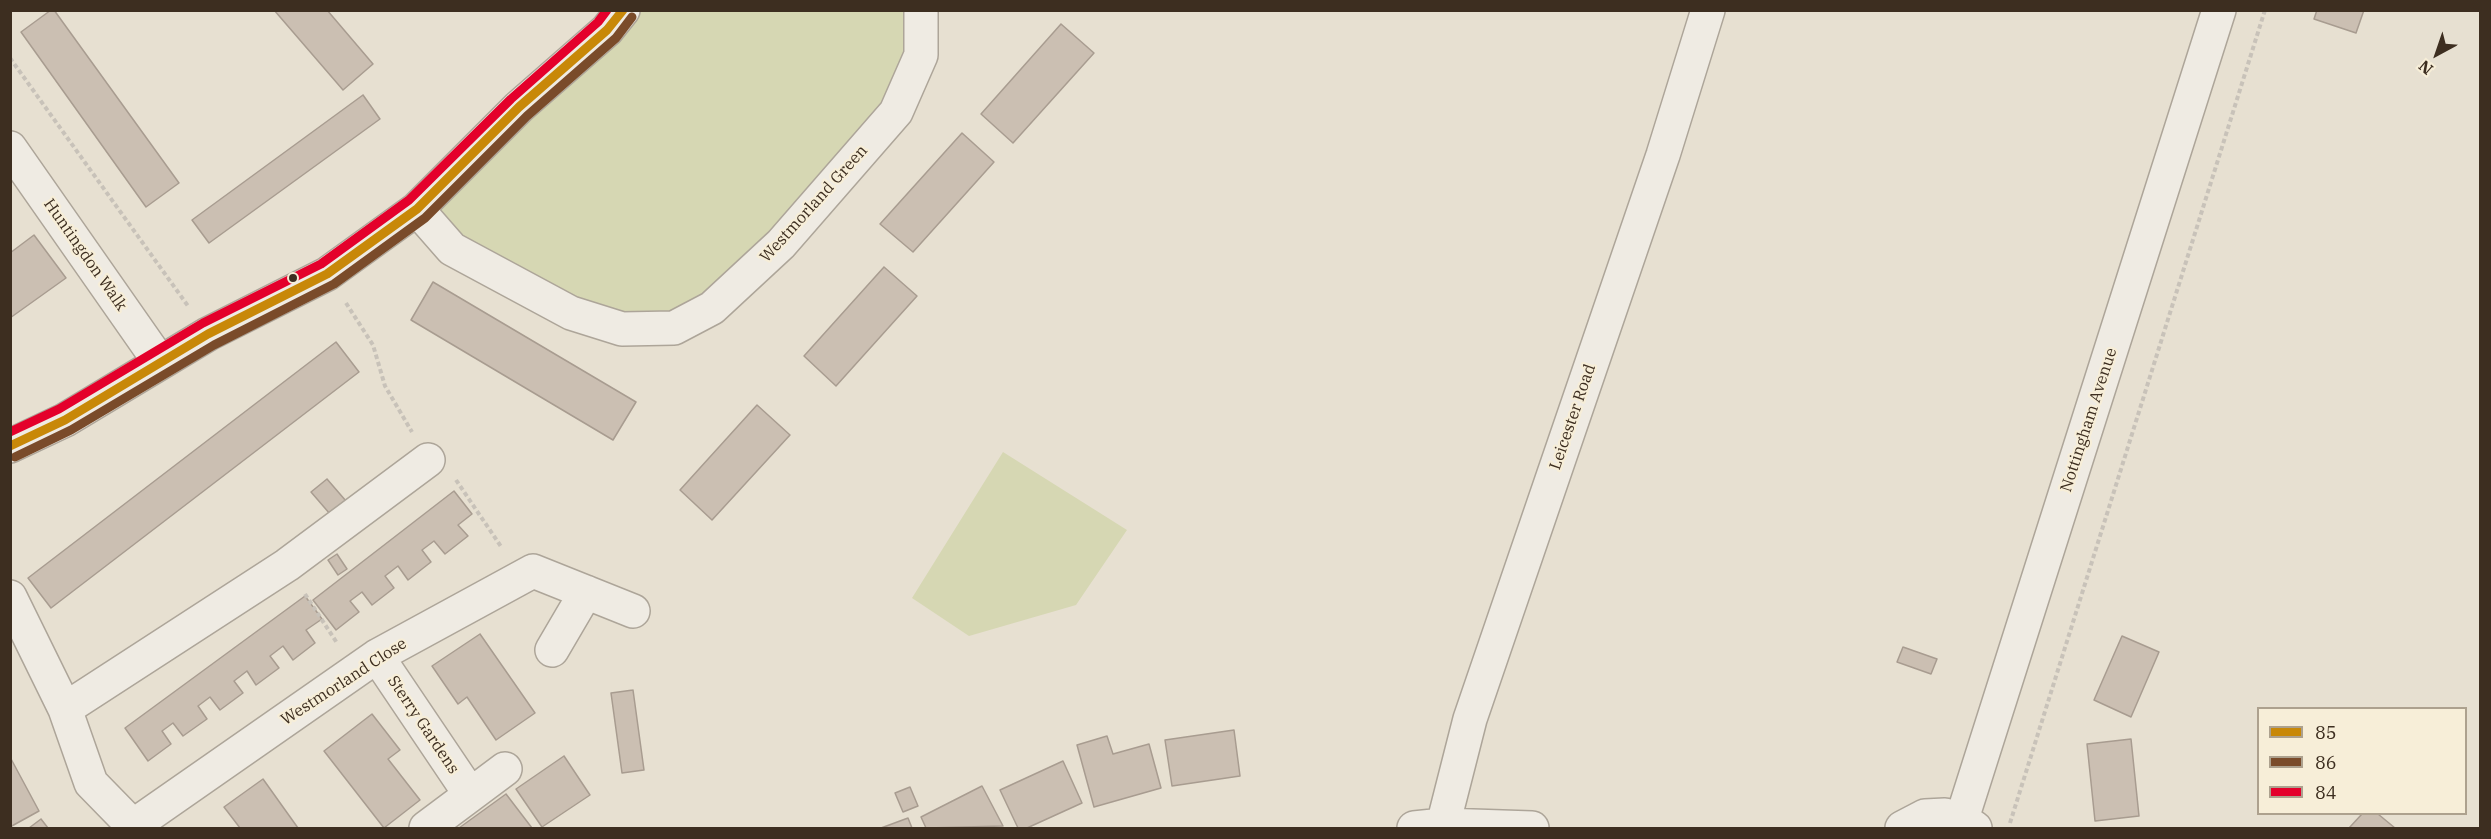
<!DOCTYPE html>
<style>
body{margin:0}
#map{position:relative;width:2491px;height:839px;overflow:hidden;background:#e7e0d1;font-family:"IBM Plex Serif",serif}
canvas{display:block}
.frame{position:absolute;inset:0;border:12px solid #3d2e20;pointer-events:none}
.legend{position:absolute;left:2257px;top:707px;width:210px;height:108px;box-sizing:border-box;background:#f7eed8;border:2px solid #ada18e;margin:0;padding:8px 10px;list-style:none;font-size:18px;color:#3d2e20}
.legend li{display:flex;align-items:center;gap:12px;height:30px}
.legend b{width:30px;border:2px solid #ada18e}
.north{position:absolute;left:2407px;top:24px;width:60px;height:60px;-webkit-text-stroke:4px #f7eed8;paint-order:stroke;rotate:220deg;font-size:16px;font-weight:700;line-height:24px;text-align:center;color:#3d2e20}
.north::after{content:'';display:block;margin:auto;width:21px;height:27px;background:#3d2e20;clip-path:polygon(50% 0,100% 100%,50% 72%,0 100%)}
</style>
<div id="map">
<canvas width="2491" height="839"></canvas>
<div class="frame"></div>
<ul class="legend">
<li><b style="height:8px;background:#c88808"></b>85</li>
<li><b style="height:8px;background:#7a4b2a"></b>86</li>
<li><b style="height:8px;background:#e4002b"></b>84</li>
</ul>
<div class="north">N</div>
</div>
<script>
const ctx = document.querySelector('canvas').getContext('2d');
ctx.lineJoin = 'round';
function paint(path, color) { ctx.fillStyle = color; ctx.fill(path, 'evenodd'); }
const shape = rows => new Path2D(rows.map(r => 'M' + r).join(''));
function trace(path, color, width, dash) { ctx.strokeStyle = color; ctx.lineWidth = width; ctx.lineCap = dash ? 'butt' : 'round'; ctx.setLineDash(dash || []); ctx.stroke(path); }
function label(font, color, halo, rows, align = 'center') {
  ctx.font = font + ' "IBM Plex Serif",serif'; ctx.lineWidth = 4.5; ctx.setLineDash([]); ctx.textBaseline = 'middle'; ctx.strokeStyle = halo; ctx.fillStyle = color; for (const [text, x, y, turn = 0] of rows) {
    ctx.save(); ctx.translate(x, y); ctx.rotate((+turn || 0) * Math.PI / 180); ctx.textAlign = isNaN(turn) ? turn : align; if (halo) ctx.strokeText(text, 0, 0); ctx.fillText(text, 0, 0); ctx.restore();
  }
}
paint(shape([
 [623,11,921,11,896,112,674,328,571,313,417,209],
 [1003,452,1127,530,1076,605,969,636,912,598]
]), '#d6d7b3');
const building = shape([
 [51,10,54,10,179,183,146,207,21,32,51,10],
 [274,10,327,10,373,64,343,90,274,10],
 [2317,10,2364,10,2356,33,2314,19,2317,10],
 [1061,24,1094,53,1013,143,981,114,1061,24],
 [363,95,380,119,209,243,192,220,363,95],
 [962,133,994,162,913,252,880,224,962,133],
 [34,235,66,278,10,318,10,253,34,235],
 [884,267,917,296,836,386,804,356,884,267],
 [433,282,636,402,613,440,411,320,433,282],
 [336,342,359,372,51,608,28,578,336,342],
 [757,405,790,435,712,520,680,490,757,405],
 [327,479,346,501,330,514,311,492,327,479],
 [454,491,472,514,458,525,468,536,445,554,434,541,422,550,431,562,408,580,398,566,385,576,394,588,372,605,362,592,350,601,359,612,336,630,313,600,454,491],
 [337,554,347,569,338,575,328,560,337,554],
 [305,596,322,619,306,630,315,643,293,660,283,646,270,656,279,668,256,685,247,671,234,681,243,693,220,710,210,697,198,706,207,719,183,736,173,723,162,731,171,744,148,761,125,728,305,596],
 [480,634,535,713,496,740,467,697,458,704,432,666,480,634],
 [2122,636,2159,652,2131,717,2094,700,2122,636],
 [1903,647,1937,659,1931,674,1897,662,1903,647],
 [633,690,644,770,622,773,611,693,633,690],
 [372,714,400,750,388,759,420,800,384,828,324,751,372,714],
 [1234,730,1240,776,1172,786,1165,740,1234,730],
 [1107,736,1113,754,1149,744,1161,788,1094,807,1077,745,1107,736],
 [2131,739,2139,816,2095,821,2087,744,2131,739],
 [564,756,590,795,542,827,516,789,564,756],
 [10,757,39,811,10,827,10,757],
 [1063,761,1082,803,1027,828,1018,828,1000,790,1063,761],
 [263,779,298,828,240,828,224,807,263,779],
 [982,786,1003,826,926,828,921,817,982,786],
 [910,787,918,806,903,812,895,793,910,787],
 [506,794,532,828,459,828,506,794],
 [2362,814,2378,814,2395,828,2349,828,2362,814],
 [908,818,912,828,881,828,908,818],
 [41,819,48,828,29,828,41,819]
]);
paint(building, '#cbbfb2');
trace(building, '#a89c90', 1.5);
const minor = shape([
 [10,148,159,361],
 [417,209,452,249,571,313,622,329,674,328,712,308,781,244,896,112,921,55,921,10],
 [10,446,65,420,208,334,327,274,417,209,519,107,607,30,623,10],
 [10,597,65,709,91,783,135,828],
 [552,650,586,592],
 [377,656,470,794],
 [65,709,287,565,428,460],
 [1443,825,1470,719,1663,155,1708,10],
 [133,826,377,656,533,571,633,611],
 [426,828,505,769],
 [1414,828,1443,825,1532,828],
 [1902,828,1925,816,1945,815,1962,819,1975,828],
 [1959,828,2219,10]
]);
trace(minor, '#ada599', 36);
trace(shape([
 [10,58,188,306],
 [346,303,373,345,385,386,412,432],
 [456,480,502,548],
 [305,594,337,643],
 [2010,823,2265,10]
]), '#c8c2b9', 4, [4.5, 3]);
trace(minor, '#efebe3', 33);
trace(shape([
 [10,446,65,420,208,334,327,274,417,209,519,107,607,30,623,10]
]), '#c88808', 9);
trace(shape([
 [15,457,71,430,214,345,334,284,425,218,527,116,616,38,632,17]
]), '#7a4b2a', 9);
trace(shape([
 [10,432,59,409,203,323,321,264,409,200,511,99,598,22,607,10]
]), '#e4002b', 9);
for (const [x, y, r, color] of [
 [293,278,5,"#3d2e20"]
]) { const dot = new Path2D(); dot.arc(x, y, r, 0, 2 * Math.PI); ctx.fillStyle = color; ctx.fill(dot); trace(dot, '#f7eed8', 2); }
label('16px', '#3d2e20', '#f7eed8', [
 ["Westmorland Green",814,204,-48],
 ["Huntingdon Walk",85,255,55],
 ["Leicester Road",1573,417,-71],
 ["Nottingham Avenue",2089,420,-72],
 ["Westmorland Close",344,682,-33],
 ["Sterry Gardens",423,725,56]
]);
</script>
